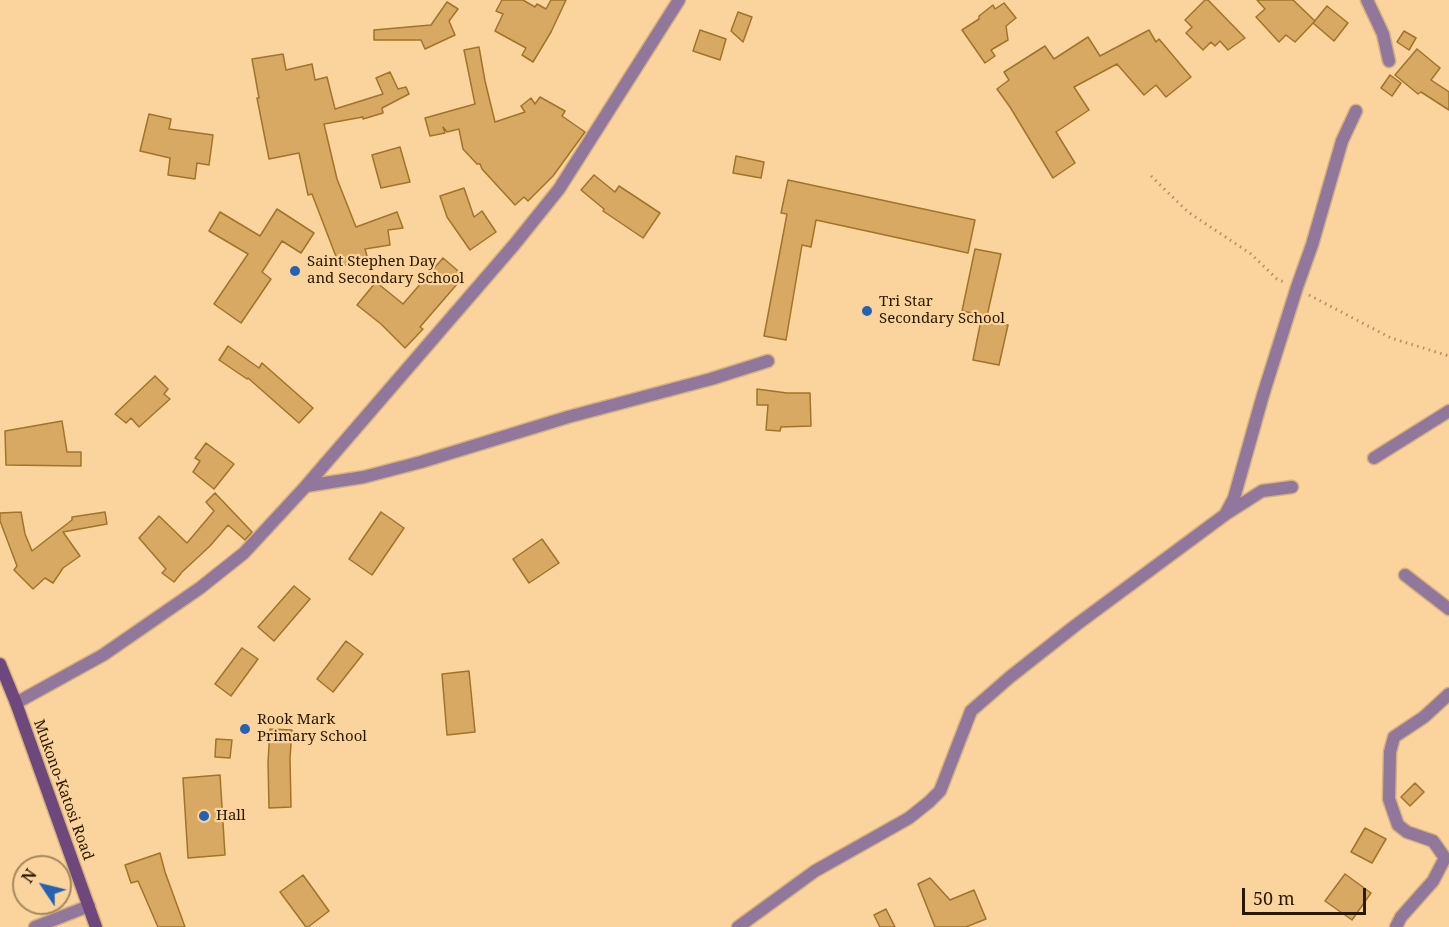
<!DOCTYPE html>
<style>
body{margin:0}
#map{position:relative;width:1449px;height:927px;overflow:hidden;background:#fad49c;font-family:"Noto Serif",serif}
canvas{display:block}
.north{position:absolute;left:12px;top:855px;width:60px;height:60px;box-sizing:border-box;background:#fad49c;border:2px solid #a6885e;border-radius:50%;rotate:305deg;font-size:16px;font-weight:700;line-height:24px;text-align:center;color:#291700}
.north::after{content:'';display:block;margin:auto;width:21px;height:27px;background:#2562b4;clip-path:polygon(50% 0,100% 100%,50% 72%,0 100%)}
.scale{position:absolute;left:1242px;top:888px;width:124px;height:27px;box-sizing:border-box;border:3px solid #291700;border-top:0;padding-left:8px;font-size:18px;line-height:21px;white-space:nowrap;color:#291700;-webkit-text-stroke:4px #fad49c;paint-order:stroke}
</style>
<div id="map">
<canvas width="1449" height="927"></canvas>
<div class="north">N</div>
<div class="scale">50 m</div>
</div>
<script>
const ctx = document.querySelector('canvas').getContext('2d');
ctx.lineJoin = 'round';
function paint(path, color) { ctx.fillStyle = color; ctx.fill(path, 'evenodd'); }
const shape = rows => new Path2D(rows.map(r => 'M' + r).join(''));
function trace(path, color, width, dash) { ctx.strokeStyle = color; ctx.lineWidth = width; ctx.lineCap = dash ? 'butt' : 'round'; ctx.setLineDash(dash || []); ctx.stroke(path); }
function label(font, color, halo, rows, align = 'center') {
  ctx.font = font + ' "Noto Serif",serif'; ctx.lineWidth = 4.5; ctx.setLineDash([]); ctx.textBaseline = 'middle'; ctx.strokeStyle = halo; ctx.fillStyle = color; for (const [text, x, y, turn = 0] of rows) {
    ctx.save(); ctx.translate(x, y); ctx.rotate((+turn || 0) * Math.PI / 180); ctx.textAlign = isNaN(turn) ? turn : align; if (halo) ctx.strokeText(text, 0, 0); ctx.fillText(text, 0, 0); ctx.restore();
  }
}
const building = shape([
 [502,0,523,0,535,7,537,4,546,9,551,0,566,0,551,32,533,62,522,55,526,48,495,31,503,14,496,11,502,0],
 [1205,0,1208,0,1245,38,1228,50,1220,41,1215,46,1211,42,1203,50,1186,33,1192,27,1185,20,1205,0],
 [1257,0,1293,0,1315,21,1295,42,1286,35,1279,42,1256,17,1265,9,1257,0],
 [447,2,458,9,449,21,455,35,425,49,421,40,374,40,374,30,431,25,447,2],
 [1004,3,1016,18,1006,26,1008,40,991,50,995,56,985,63,962,30,979,19,979,16,993,5,995,9,1004,3],
 [1327,6,1348,23,1334,41,1313,23,1327,6],
 [738,12,752,17,743,42,731,31,738,12],
 [700,30,726,39,720,60,693,51,700,30],
 [1149,30,1156,42,1159,39,1191,77,1166,97,1156,85,1144,95,1117,64,1074,87,1089,110,1056,132,1075,163,1053,178,1010,107,997,89,1009,80,1004,72,1045,46,1054,59,1088,37,1100,56,1149,30],
 [1404,31,1416,38,1409,50,1397,42,1404,31],
 [479,47,485,81,495,122,525,112,521,106,531,98,535,104,540,97,565,111,562,116,585,132,553,176,528,201,524,197,515,205,482,169,480,164,477,164,463,149,459,129,447,132,443,127,445,133,430,136,425,118,475,104,464,50,479,47],
 [1417,49,1440,68,1431,80,1449,92,1449,110,1421,92,1418,94,1395,75,1417,49],
 [283,54,286,70,312,64,315,80,327,77,335,109,383,94,376,78,390,72,398,89,406,87,409,94,382,108,383,113,363,119,363,117,324,124,337,179,356,227,397,212,403,228,388,230,390,245,365,249,367,256,340,267,312,194,308,195,299,153,269,159,257,98,259,98,252,59,283,54],
 [1390,75,1401,83,1392,96,1381,88,1390,75],
 [149,114,171,119,169,129,213,135,209,165,197,163,195,179,168,175,170,158,140,151,149,114],
 [400,147,410,182,381,188,372,155,400,147],
 [736,156,764,162,761,178,733,173,736,156],
 [594,175,615,192,619,186,660,213,643,238,603,211,604,209,581,190,594,175],
 [788,180,975,220,968,253,816,220,811,247,802,245,786,340,764,336,787,214,781,213,788,180],
 [464,188,474,217,482,211,496,232,470,250,447,217,440,196,464,188],
 [277,209,314,233,301,253,282,241,262,272,271,279,241,323,214,304,248,254,209,231,220,212,260,236,277,209],
 [975,249,1001,254,987,316,962,311,975,249],
 [443,258,464,276,420,327,423,329,405,348,381,324,357,305,376,282,403,304,443,258],
 [981,320,1008,325,999,365,973,360,981,320],
 [228,346,259,368,262,363,313,408,299,423,248,378,247,379,219,360,228,346],
 [155,376,168,389,164,394,170,399,139,427,131,418,126,423,115,414,155,376],
 [757,389,787,393,810,393,811,426,781,427,780,431,766,430,768,405,757,405,757,389],
 [62,421,67,452,81,452,81,466,6,465,5,431,62,421],
 [206,443,234,464,214,489,193,472,200,461,195,458,206,443],
 [215,493,252,532,245,540,228,525,210,546,182,572,174,582,162,573,166,569,139,538,159,516,187,543,214,511,206,502,215,493],
 [21,512,25,534,32,551,72,520,72,517,105,512,107,524,63,532,80,556,63,568,53,583,45,578,33,589,14,570,17,566,0,521,0,513,21,512],
 [381,512,404,528,372,575,349,559,381,512],
 [542,539,559,563,529,583,513,559,542,539],
 [294,586,310,599,274,641,258,627,294,586],
 [346,641,363,654,333,692,317,679,346,641],
 [242,648,258,659,231,696,215,684,242,648],
 [469,671,475,732,447,735,442,674,469,671],
 [270,729,292,730,290,758,291,807,269,808,268,762,270,729],
 [216,739,232,740,230,758,215,757,216,739],
 [220,775,225,855,188,858,183,778,220,775],
 [1415,783,1424,792,1410,806,1401,797,1415,783],
 [1365,828,1386,839,1372,863,1351,852,1365,828],
 [160,853,165,872,185,927,158,927,138,881,131,883,125,865,160,853],
 [1345,874,1371,893,1352,920,1325,901,1345,874],
 [303,875,329,911,308,927,306,927,280,892,303,875],
 [930,878,950,900,974,890,986,919,966,927,935,927,918,884,930,878],
 [886,909,895,927,880,927,874,915,886,909]
]);
paint(building, '#d7a962');
trace(building, '#a0742a', 1.5);
const street = shape([
 [1367,0,1383,34,1389,61],
 [1374,458,1449,411],
 [306,486,364,477,421,462,568,417,711,379,768,361],
 [1226,513,1234,498,1263,395,1297,287,1312,245,1342,141,1356,111],
 [1405,575,1449,609],
 [16,703,103,655,200,588,244,553,306,486,514,245,559,189,679,0],
 [35,927,89,906],
 [738,927,815,871,909,818,929,802,940,791,971,711,1010,677,1076,625,1226,514,1262,491,1292,487],
 [1396,927,1401,917,1433,881,1445,858,1433,841,1407,832,1398,825,1389,799,1390,752,1394,737,1424,717,1449,694]
]);
const secondary = shape([
 [0,664,16,703,96,927]
]);
trace(street, '#d4b280', 15);
trace(secondary, '#d4b280', 15);
trace(shape([
 [1151,176,1188,212,1251,254,1277,279,1284,282],
 [1309,295,1391,338,1449,356]
]), '#b09165', 3, [1.5, 4.5]);
trace(street, '#92779c', 12);
trace(secondary, '#6e477c', 12);
for (const [x, y, r, color] of [
 [295,271,6,"#2562b4"],
 [867,311,6,"#2562b4"],
 [245,729,6,"#2562b4"],
 [204,816,6,"#2562b4"]
]) { const dot = new Path2D(); dot.arc(x, y, r, 0, 2 * Math.PI); ctx.fillStyle = color; ctx.fill(dot); trace(dot, '#fad49c', 2); }
label('15px', '#291700', '#fad49c', [
 ["Saint Stephen Day",307,262],
 ["and Secondary School",307,279],
 ["Tri Star",879,302],
 ["Secondary School",879,319],
 ["Rook Mark",257,720],
 ["Primary School",257,737],
 ["Hall",216,816]
], 'left');
label('15px', '#291700', '#fad49c', [
 ["Mukono-Katosi Road",63,790,70]
]);
</script>
